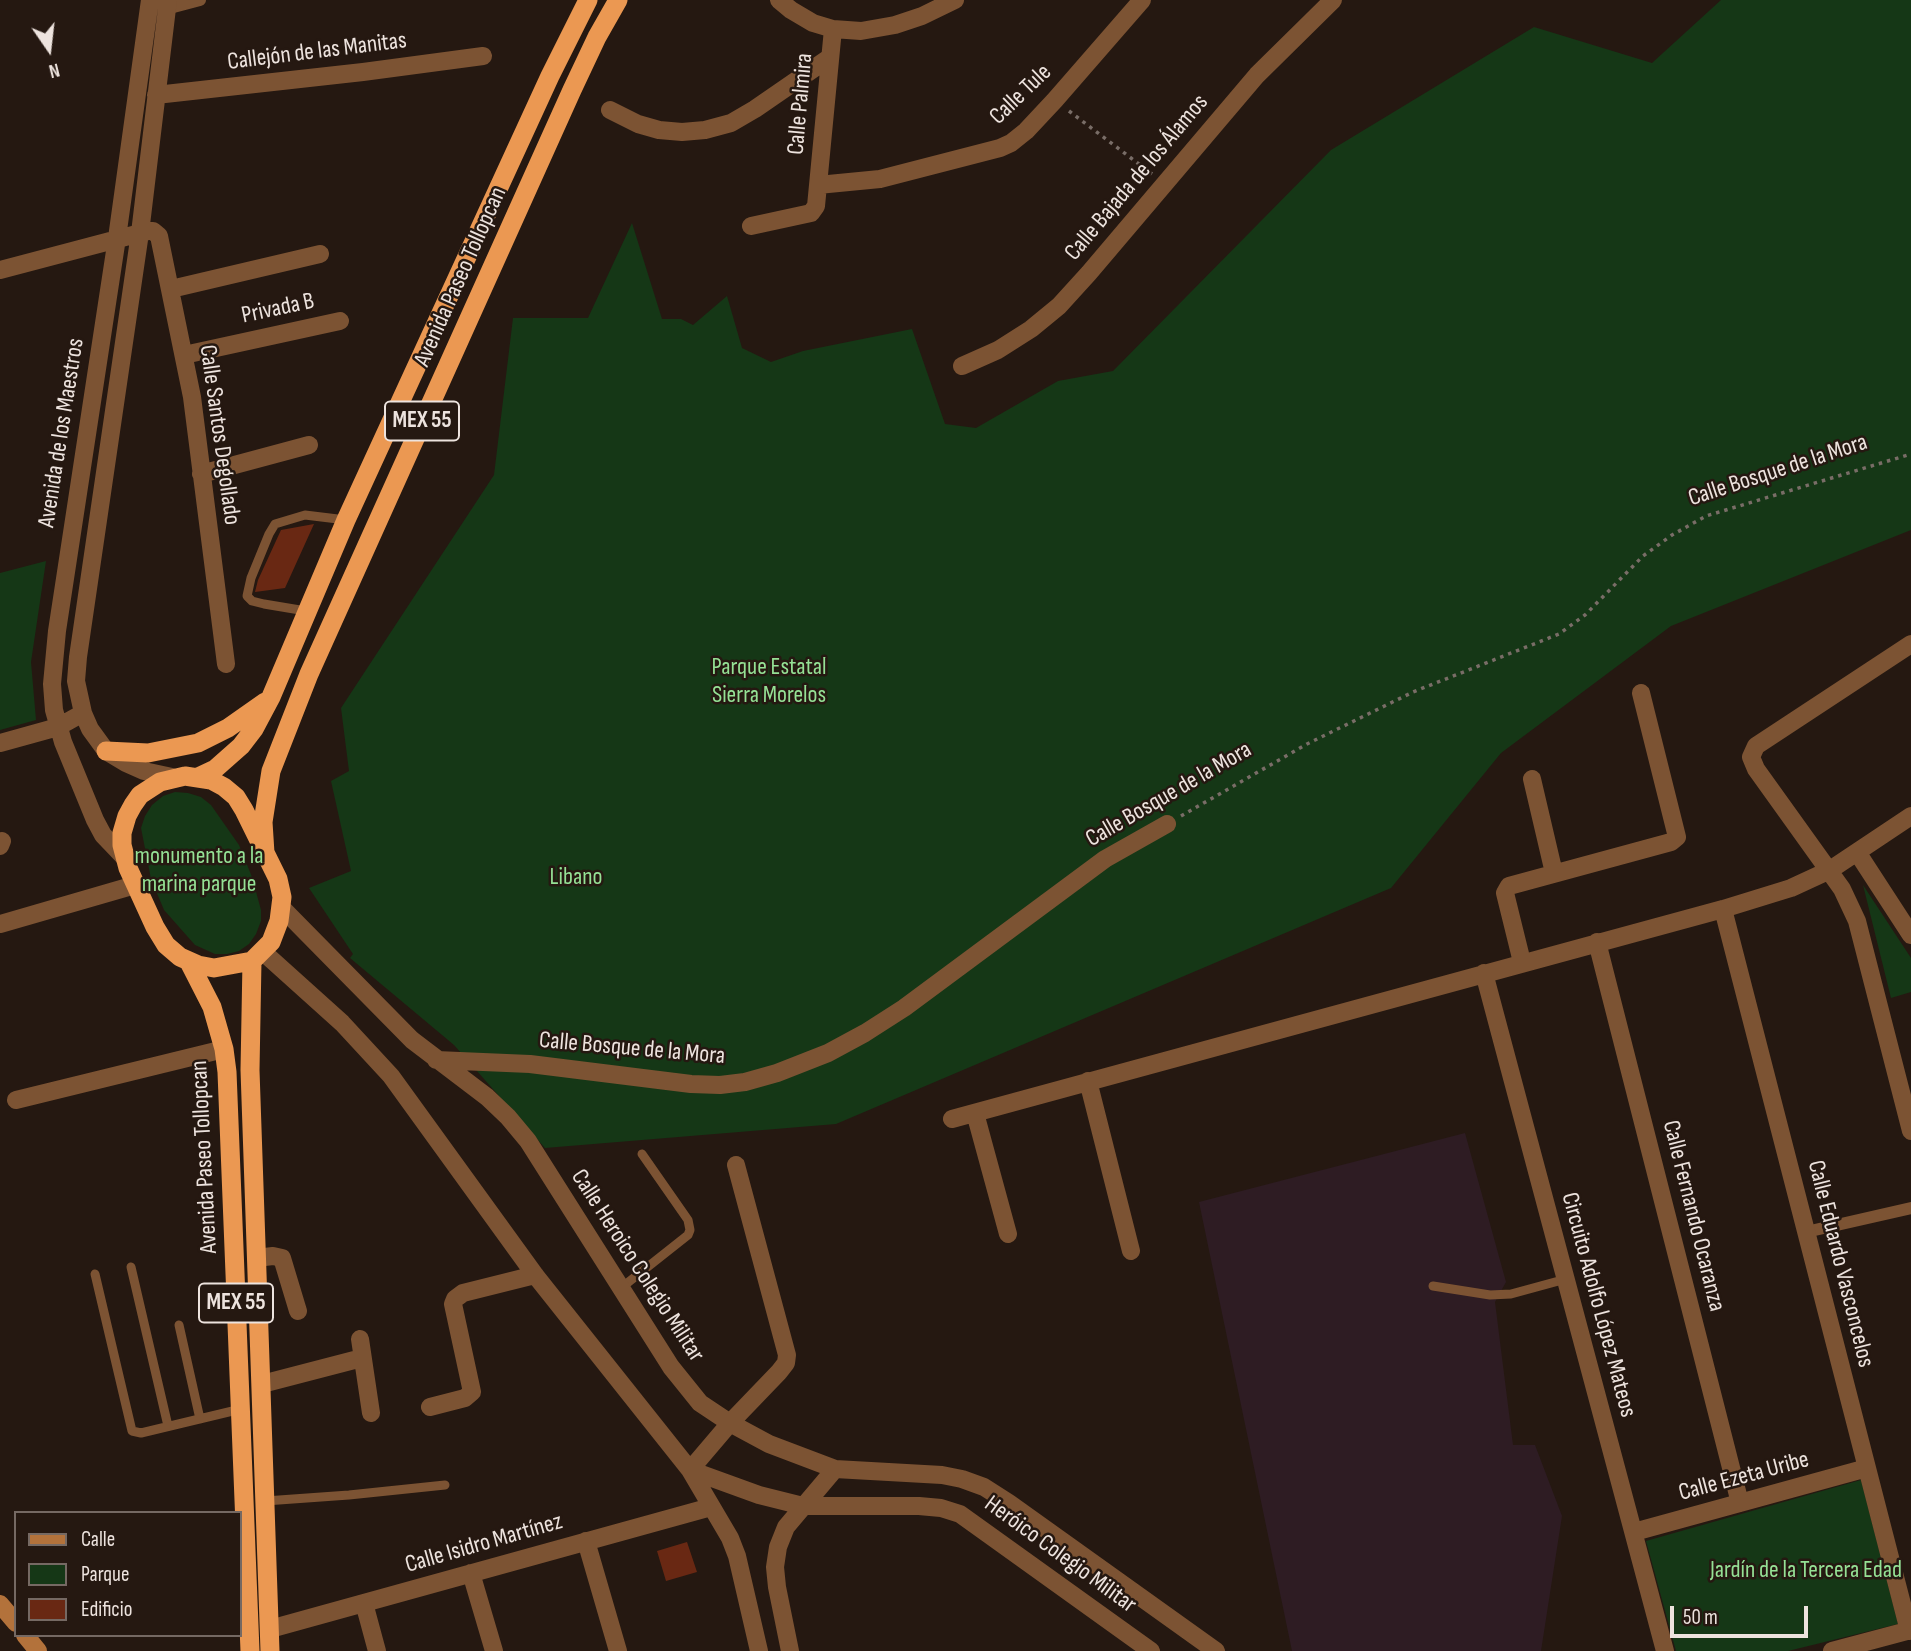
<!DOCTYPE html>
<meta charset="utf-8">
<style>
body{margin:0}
#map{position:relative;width:1911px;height:1651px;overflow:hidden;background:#251811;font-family:"Sofia Sans Condensed",sans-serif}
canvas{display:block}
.legend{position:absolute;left:14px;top:1511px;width:228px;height:126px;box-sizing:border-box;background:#251811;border:2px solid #756963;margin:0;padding:9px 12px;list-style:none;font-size:21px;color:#ede3de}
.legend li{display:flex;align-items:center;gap:14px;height:35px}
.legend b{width:35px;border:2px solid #756963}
.north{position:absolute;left:14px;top:14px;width:70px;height:70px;-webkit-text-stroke:5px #251811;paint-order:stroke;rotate:166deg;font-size:19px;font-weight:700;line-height:28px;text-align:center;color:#ede3de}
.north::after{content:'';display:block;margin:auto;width:24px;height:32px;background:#ede3de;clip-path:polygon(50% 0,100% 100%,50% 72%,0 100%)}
.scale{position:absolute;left:1670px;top:1606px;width:138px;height:32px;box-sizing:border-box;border:4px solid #ede3de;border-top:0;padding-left:9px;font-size:21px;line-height:24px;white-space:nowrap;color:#ede3de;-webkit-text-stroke:5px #251811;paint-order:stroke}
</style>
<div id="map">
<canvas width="1911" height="1651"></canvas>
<ul class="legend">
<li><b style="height:9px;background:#b3723b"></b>Calle</li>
<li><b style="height:19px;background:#153716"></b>Parque</li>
<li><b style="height:19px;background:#692813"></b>Edificio</li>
</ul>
<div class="north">N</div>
<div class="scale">50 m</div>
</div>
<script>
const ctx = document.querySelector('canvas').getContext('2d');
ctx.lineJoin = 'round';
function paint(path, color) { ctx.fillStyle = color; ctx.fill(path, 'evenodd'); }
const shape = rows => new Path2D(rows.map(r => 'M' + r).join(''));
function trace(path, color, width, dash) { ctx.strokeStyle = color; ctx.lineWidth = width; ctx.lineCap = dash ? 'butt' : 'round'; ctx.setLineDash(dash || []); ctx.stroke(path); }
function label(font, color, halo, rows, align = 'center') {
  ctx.font = font + ' "Sofia Sans Condensed",sans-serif'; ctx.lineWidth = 5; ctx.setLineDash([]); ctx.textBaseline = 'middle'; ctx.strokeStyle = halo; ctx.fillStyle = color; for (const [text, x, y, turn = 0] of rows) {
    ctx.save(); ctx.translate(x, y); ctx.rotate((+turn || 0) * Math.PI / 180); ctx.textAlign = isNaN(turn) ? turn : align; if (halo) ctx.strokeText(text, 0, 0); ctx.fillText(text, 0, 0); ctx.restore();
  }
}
paint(shape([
 [1465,1133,1506,1282,1495,1302,1513,1445,1535,1445,1562,1516,1541,1651,1292,1651,1199,1202]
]), '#2e1c23');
paint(shape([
 [1721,0,1911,0,1911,530,1671,626,1501,753,1391,888,836,1124,545,1148,454,1045,350,958,353,954,309,888,351,871,331,781,349,771,341,708,494,475,513,318,588,318,632,223,662,319,681,319,693,325,727,296,742,348,771,362,803,351,912,329,945,424,976,428,1058,381,1113,371,1331,150,1534,27,1652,63],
 [46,561,31,662,36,720,0,730,0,573],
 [175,792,188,793,201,797,211,805,239,845,252,877,261,910,261,921,256,934,249,944,239,951,227,954,215,954,195,945,164,910,151,879,141,828,145,816,152,805,163,796],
 [1863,885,1911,958,1911,992,1891,998],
 [1861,1480,1898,1624,1788,1651,1676,1651,1646,1541]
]), '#153716');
paint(shape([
 [314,524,285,588,255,592,258,580,281,530],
 [687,1542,697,1572,666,1581,657,1551]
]), '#692813');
trace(shape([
 [1069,111,1152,174],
 [1181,816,1307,744,1413,692,1559,634,1585,615,1643,556,1672,535,1706,516,1911,454]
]), '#796d67', 3.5, [3.5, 5]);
trace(shape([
 [306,611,264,604,252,601,247,596,251,578,269,534,275,524,305,515,346,520],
 [131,1267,168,1426],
 [95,1274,132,1431,141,1433,241,1409],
 [1433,1286,1490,1295,1511,1294,1566,1279],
 [621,1288,688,1235,690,1230,688,1220,642,1154],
 [179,1325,200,1419],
 [265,1501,349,1495,445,1485]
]), '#7c5333', 9);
trace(shape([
 [166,9,200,0],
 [1806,1232,1911,1208]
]), '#7c5333', 12);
trace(shape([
 [168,0,140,233,78,657,76,681,83,713,90,729,106,751,126,763,144,771,172,777],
 [779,0,791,10,813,23,833,29,861,31,895,25,922,16,955,0],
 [156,95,363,72,483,56],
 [610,110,638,124,659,130,682,132,705,130,731,123,755,109,829,58],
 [818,185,880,179,1000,148,1011,143,1026,131,1055,100,1142,0],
 [751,226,811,213,816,206,833,29],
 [0,270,148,231,153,231,159,236,192,397,226,664],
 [171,289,320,254],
 [184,355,340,321],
 [962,366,998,350,1031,329,1059,306,1089,273,1257,75,1333,0],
 [201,474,309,445],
 [1911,644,1756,746,1751,757,1756,769,1842,889,1857,921,1911,1131],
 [0,743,58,727,83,713],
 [1532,779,1554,873],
 [0,846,2,841],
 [1857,852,1911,935],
 [124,857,103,835,95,820,63,742,54,710,52,684,57,631,117,238,150,0],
 [282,908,412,1040,487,1097,508,1117,528,1141,671,1367,700,1403,730,1423,769,1444,835,1469,942,1475,962,1479,984,1487,1009,1503,1216,1651],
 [1723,909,1909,1631],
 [0,924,135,885],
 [1597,942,1740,1503],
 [262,951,342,1023,391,1076,535,1275,690,1470,730,1538,737,1556,759,1651],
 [1522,962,1505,893,1509,886,1671,842,1677,837,1641,693],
 [1484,973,1665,1651],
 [436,1060,530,1064,691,1084,720,1085,745,1082,777,1073,828,1053,865,1033,904,1008,1105,859,1167,824],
 [1088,1081,1131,1251],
 [16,1100,224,1049],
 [975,1113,1008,1234],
 [952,1119,1723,909,1791,888,1830,870,1911,816],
 [256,1258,273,1256,282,1258,298,1311],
 [360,1339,371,1413],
 [262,1384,362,1358],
 [430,1407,465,1398,472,1392,453,1304,455,1299,463,1293,535,1275],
 [690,1470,759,1495,803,1506,919,1506,941,1508,960,1514,1151,1651],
 [690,1470,730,1423,779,1372,786,1363,787,1355,736,1165],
 [1634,1532,1867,1468],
 [586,1541,618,1651],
 [471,1573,494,1651],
 [364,1603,377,1651],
 [270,1629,711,1507],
 [790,1651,777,1587,775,1567,778,1547,786,1527,835,1469],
 [1832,1651,1911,1630]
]), '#7c5333', 18);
trace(shape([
 [0,1604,16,1623],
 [25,1635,38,1651]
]), '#b3723b', 18);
trace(shape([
 [106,751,148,753,198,743,228,728,265,702],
 [185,776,211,780,224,787,236,797,244,810,278,879,282,897,279,921,271,942,252,961,214,968,198,965,180,957,166,945,155,927,128,868,122,845,122,833,127,816,133,805,140,795,160,782,185,776],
 [198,777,215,769,241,746,254,729,271,697,346,520,550,76,588,0],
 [265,853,263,822,271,771,309,674,572,90,597,37,618,0],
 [252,961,250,1070,270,1651],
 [189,962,212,1007,224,1049,227,1072,250,1651]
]), '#eb9852', 19);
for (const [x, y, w] of [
 [422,421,74],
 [236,1303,74]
]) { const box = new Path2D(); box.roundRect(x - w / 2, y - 19.5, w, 39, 5); ctx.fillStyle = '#251811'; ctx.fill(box); trace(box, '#ede3de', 2); }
label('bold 23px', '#ede3de', null, [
 ["MEX 55",422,421],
 ["MEX 55",236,1303]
]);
label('24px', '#ede3de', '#251811', [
 ["Callejón de las Manitas",317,52,-7],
 ["Calle Tule",1021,95,-44],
 ["Calle Palmira",801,104,-85],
 ["Calle Bajada de los Álamos",1137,178,-50],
 ["Avenida Paseo Tollopcan",461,277,-66],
 ["Privada B",278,309,-12],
 ["Avenida de los Maestros",62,433,-81],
 ["Calle Santos Degollado",219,435,82],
 ["Calle Bosque de la Mora",1778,471,-18],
 ["Calle Bosque de la Mora",1169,795,-30],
 ["Calle Bosque de la Mora",632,1049,5],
 ["Avenida Paseo Tollopcan",205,1157,-93],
 ["Calle Fernando Ocaranza",1693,1216,76],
 ["Calle Eduardo Vasconcelos",1840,1264,76],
 ["Calle Heroico Colegio Militar",637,1266,57],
 ["Circuito Adolfo López Mateos",1598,1305,75],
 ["Calle Ezeta Uribe",1744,1477,-15],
 ["Calle Isidro Martínez",484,1544,-16],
 ["Heróico Colegio Militar",1060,1555,36]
]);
label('24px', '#95e195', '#251811', [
 ["Parque Estatal",769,668],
 ["Sierra Morelos",769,696],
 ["monumento a la",199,857],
 ["marina parque",199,885],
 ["Libano",576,878],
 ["Jardín de la Tercera Edad",1806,1571]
]);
</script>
